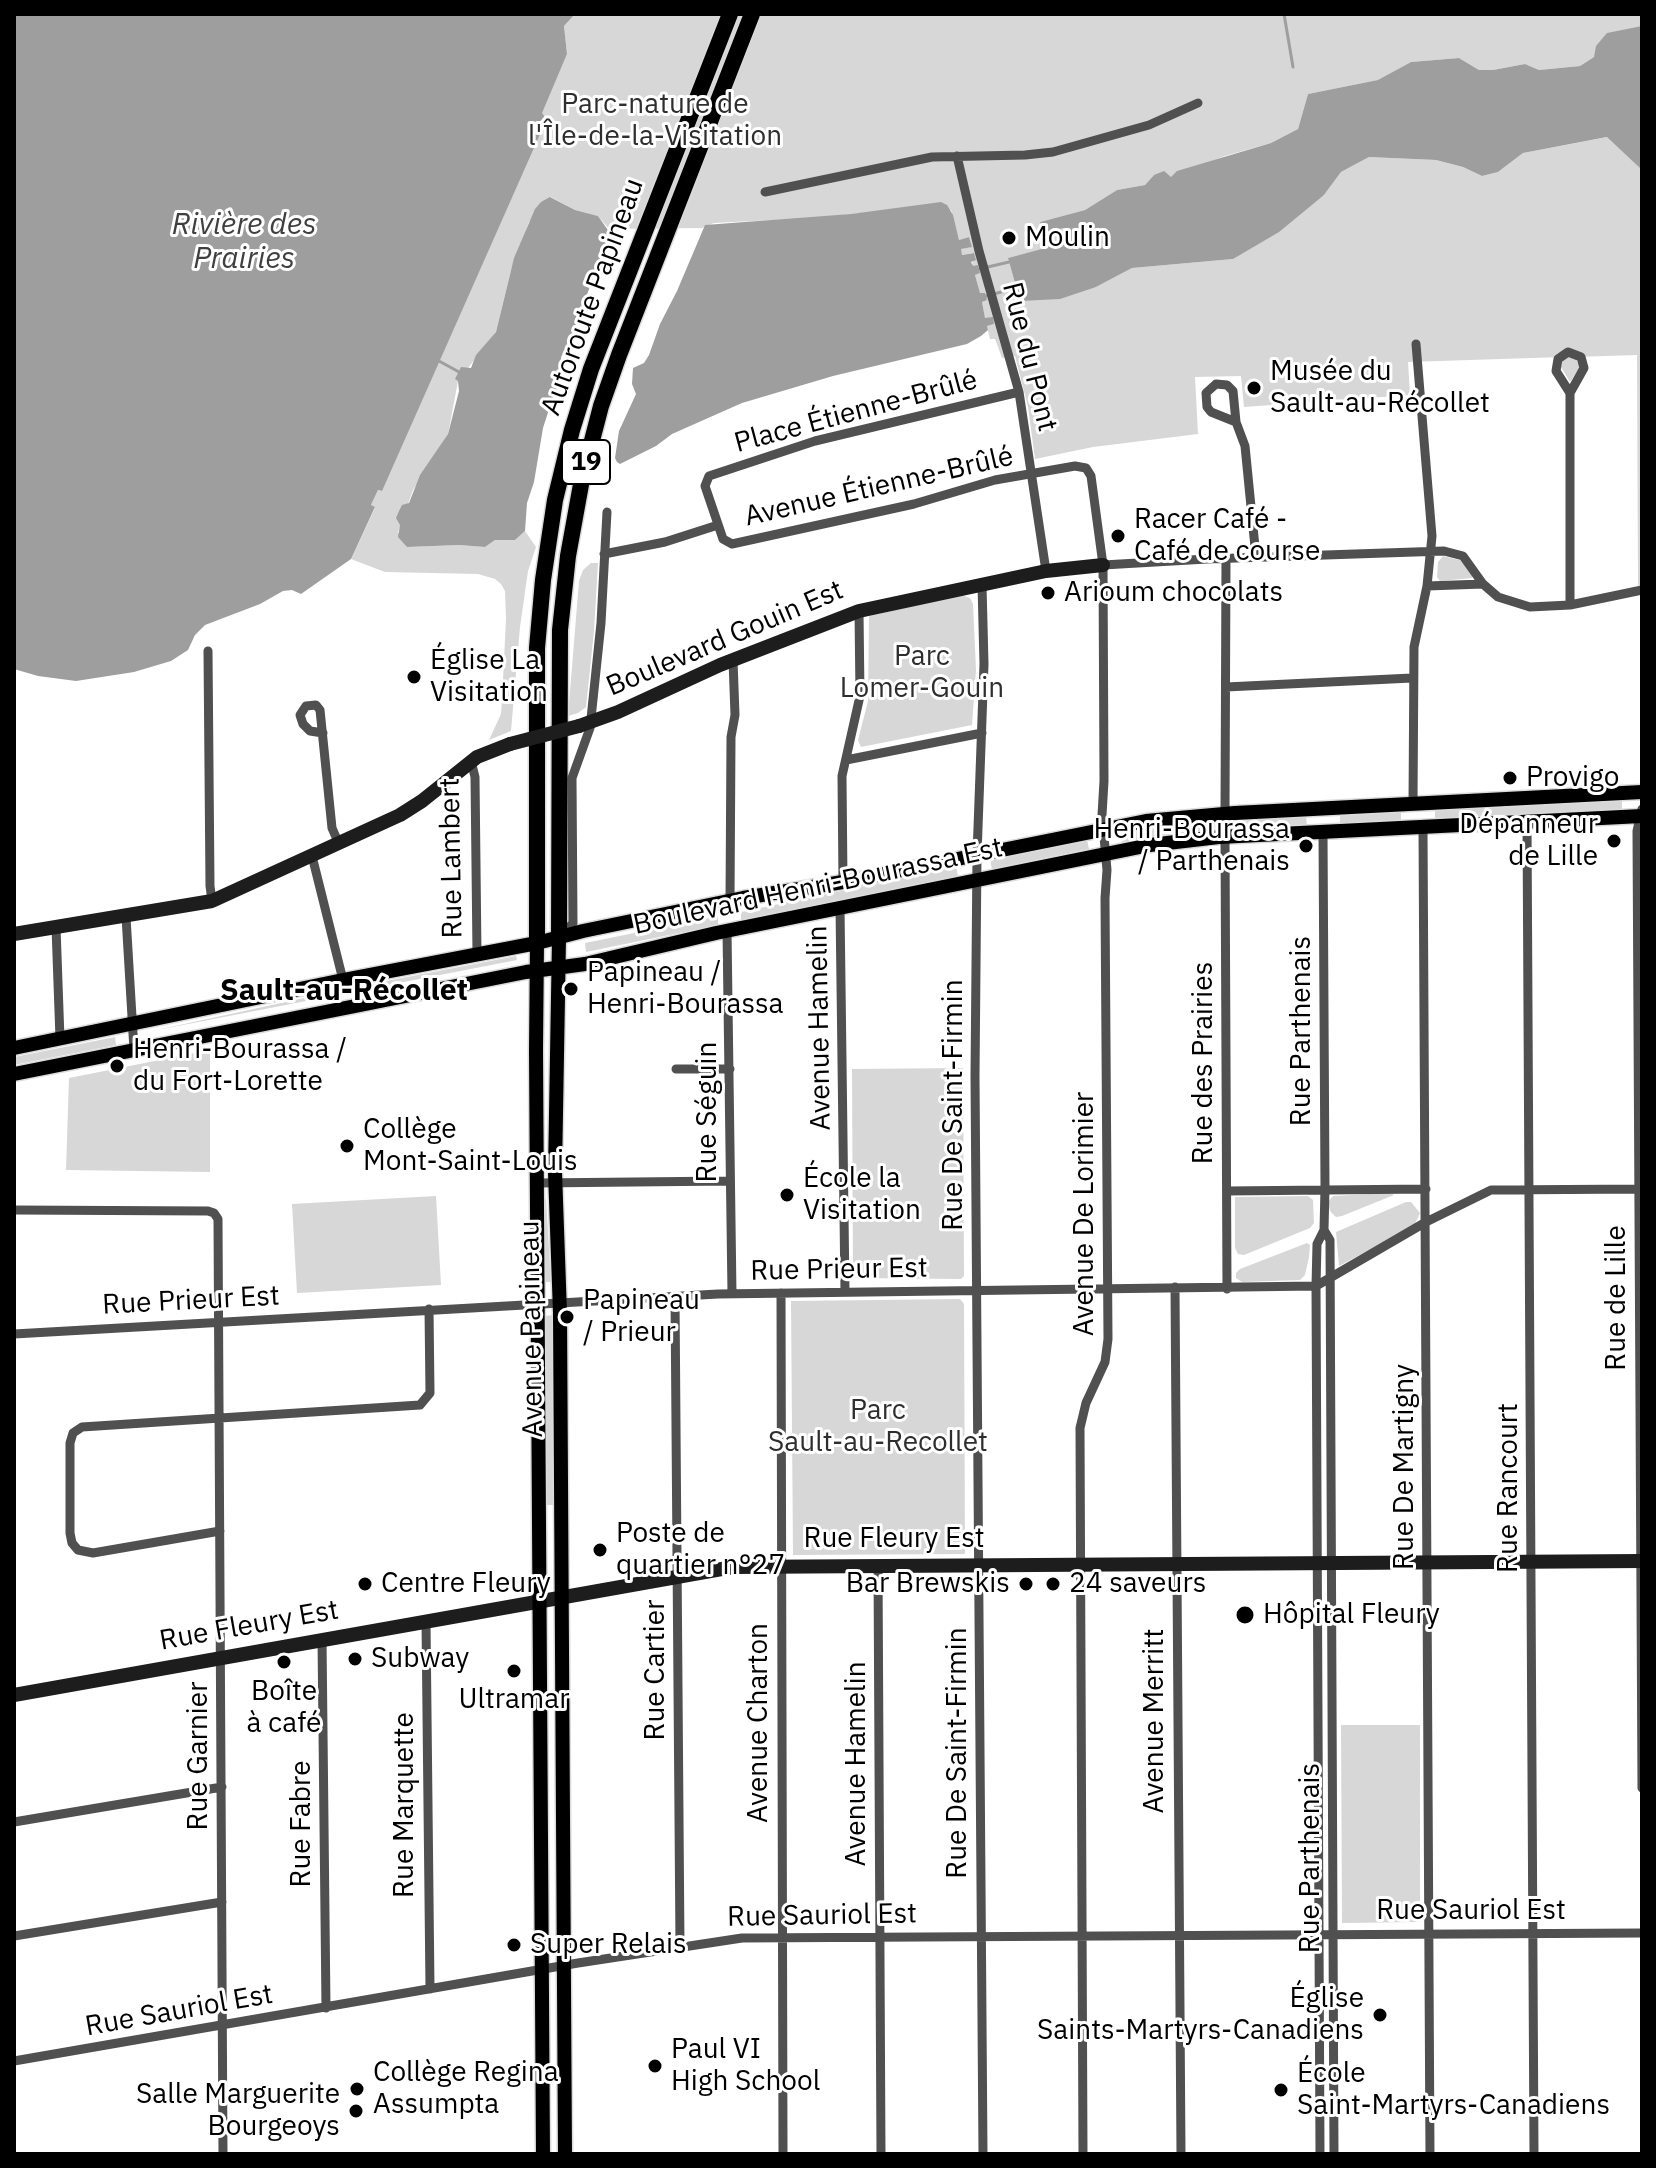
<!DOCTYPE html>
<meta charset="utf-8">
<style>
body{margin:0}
#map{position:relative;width:1656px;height:2168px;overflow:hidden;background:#fff;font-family:"IBM Plex Sans",sans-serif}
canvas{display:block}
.frame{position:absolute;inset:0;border:16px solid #000;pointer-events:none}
</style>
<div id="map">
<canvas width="1656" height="2168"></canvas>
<div class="frame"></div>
</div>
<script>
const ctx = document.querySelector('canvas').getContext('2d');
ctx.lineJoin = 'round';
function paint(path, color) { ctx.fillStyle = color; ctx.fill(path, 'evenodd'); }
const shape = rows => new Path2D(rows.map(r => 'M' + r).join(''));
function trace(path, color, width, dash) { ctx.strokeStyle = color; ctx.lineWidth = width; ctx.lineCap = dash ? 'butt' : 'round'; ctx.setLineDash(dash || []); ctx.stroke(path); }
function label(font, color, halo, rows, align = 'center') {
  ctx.font = font + ' "IBM Plex Sans",sans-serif'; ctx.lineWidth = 6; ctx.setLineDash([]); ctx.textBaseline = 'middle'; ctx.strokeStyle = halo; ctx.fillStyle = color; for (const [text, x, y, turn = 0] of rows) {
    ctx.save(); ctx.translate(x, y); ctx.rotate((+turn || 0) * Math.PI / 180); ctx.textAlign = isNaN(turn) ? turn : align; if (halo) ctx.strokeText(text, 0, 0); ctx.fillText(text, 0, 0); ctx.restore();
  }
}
paint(shape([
 [575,14,1642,14,1642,26,1580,66,1539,70,1525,64,1493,70,1479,70,1459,58,1411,62,1379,80,1308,94,1298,129,1271,143,1225,156,1171,177,1154,175,1145,185,1117,190,1085,210,1040,222,1043,233,1064,228,1068,243,1008,258,1020,301,1096,287,1132,268,1233,259,1324,195,1341,172,1369,157,1436,160,1463,167,1482,176,1498,172,1523,153,1608,137,1642,170,1642,585,1638,586,1637,355,1575,357,1580,367,1570,382,1561,367,1563,357,1408,362,1410,395,1244,407,1241,376,1195,377,1198,434,1093,447,1035,459,1028,407,1015,356,1002,358,995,339,990,339,987,326,994,324,985,319,982,302,987,300,980,294,975,275,980,273,978,266,972,267,973,253,962,255,960,249,971,247,969,237,959,240,951,210,901,209,813,218,714,223,702,228,609,229,598,216,575,210,551,197,529,222,511,270,496,332,458,381,448,434,413,490,398,532,407,547,459,545,485,547,495,540,515,540,525,531,536,547,528,571,520,627,511,731,489,740,501,714,502,700,506,619,505,591,501,584,495,579,478,574,385,572,351,559,375,508,371,505,378,490,381,491,538,139,541,113,567,54,564,26],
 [1443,556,1463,561,1473,574,1472,578,1440,581,1437,577,1438,562],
 [591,563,598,563,594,631,586,707,578,713,568,716,579,581,583,570],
 [962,595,970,598,973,604,976,670,972,725,861,747,858,740,868,701,869,616],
 [1622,801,1622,810,1435,819,1435,810],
 [1401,812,1401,821,1340,824,1340,815],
 [1306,817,1307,826,1238,829,1238,821],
 [1217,822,1217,830,1122,842,1120,833],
 [1087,840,1089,849,992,869,990,860],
 [956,867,958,876,741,920,741,912],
 [718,916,718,925,586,952,585,943],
 [516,956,517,960,152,1031,350,988],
 [115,1037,116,1045,14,1065,14,1057],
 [210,1050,210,1172,66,1170,69,1078],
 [963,1068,964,1276,961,1279,856,1278,853,1274,852,1069],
 [1390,1193,1394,1195,1342,1216,1336,1217,1330,1211,1328,1202,1333,1196],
 [436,1196,441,1285,297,1293,292,1204],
 [1308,1196,1313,1200,1314,1223,1310,1228,1244,1255,1238,1254,1235,1248,1235,1197],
 [544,1199,546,1199,551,1282,544,1282],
 [1406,1202,1411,1202,1420,1213,1414,1226,1339,1266,1336,1232],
 [1307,1243,1310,1245,1309,1257,1305,1275,1300,1280,1242,1282,1236,1278,1236,1273,1240,1269],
 [960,1299,964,1304,965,1554,793,1555,791,1301],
 [553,1315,554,1505,546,1505,545,1316],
 [1341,1725,1420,1725,1420,1922,1342,1923]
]), '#d7d7d7');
paint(shape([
 [14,14,575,14,564,26,567,54,542,113,546,119,538,139,382,491,378,490,371,505,375,507,351,559,301,594,292,590,283,591,260,604,205,625,195,635,188,650,171,661,134,672,76,681,38,676,14,669],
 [1642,26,1642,170,1607,137,1523,153,1498,172,1482,176,1463,167,1436,160,1369,157,1341,172,1324,195,1279,232,1233,259,1132,268,1096,287,1060,299,1020,301,1008,258,1068,242,1064,228,1043,233,1040,222,1085,210,1117,190,1145,185,1154,175,1164,171,1171,177,1177,171,1271,143,1298,129,1308,94,1378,80,1411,62,1459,58,1479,70,1493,70,1525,64,1539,70,1580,66,1594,57,1596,46,1607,33],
 [550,197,575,210,598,216,610,233,567,348,561,357,561,361,566,366,566,385,562,385,555,391,543,428,534,482,527,503,525,531,515,540,495,540,485,547,459,545,407,547,398,537,400,525,396,518,399,511,402,505,409,503,420,475,448,434,459,391,458,381,455,379,461,367,471,368,476,355,496,332,514,258,535,209,541,202],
 [941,202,947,205,953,215,959,240,969,237,972,247,961,249,962,255,974,253,976,260,971,262,973,266,978,265,980,273,975,275,980,293,985,293,987,300,982,302,985,318,993,317,994,324,987,326,988,330,981,336,967,344,833,376,742,403,672,434,656,446,620,464,617,462,615,458,619,431,636,394,632,384,633,368,644,363,649,355,660,324,677,291,705,225,851,214]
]), '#9e9e9e');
trace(shape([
 [1284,14,1293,67],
 [979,269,1009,262],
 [986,296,1016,288],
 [439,361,459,372]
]), '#9e9e9e', 3);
const primary = shape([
 [559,938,555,1172,560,1313,565,2154],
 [537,943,536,1050,543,2154],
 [14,1048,343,980,537,943,583,931,743,898,843,882,1146,821,1235,813,1642,792],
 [14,1074,526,972,585,964,716,933,1150,845,1219,837,1642,816]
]);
const highway = shape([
 [559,938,560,630,568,556,582,479,601,406,619,355,752,14],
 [537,943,537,648,543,580,555,500,572,430,591,369,730,14]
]);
trace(primary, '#dbdbdb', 17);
trace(highway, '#dbdbdb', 19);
trace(shape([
 [957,156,979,251,1019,392,1046,571],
 [765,192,932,157,1025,155,1053,152,1149,125,1198,103],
 [1216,384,1227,385,1233,391,1236,422,1211,412,1207,407,1206,393,1216,384],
 [1019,392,815,441,709,476,705,486,723,539,732,544,914,504,995,480,1075,466,1086,468,1091,476,1103,565,1104,781,1102,815,1107,870,1105,898,1108,1339,1105,1362,1086,1403,1080,1428,1083,2154],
 [1236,422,1245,446,1256,557],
 [604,554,665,542,718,525],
 [1103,565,1207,559,1444,551,1463,556,1483,584,1498,597,1530,607,1570,605,1642,590],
 [982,585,984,664,977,855,975,1076,983,2154],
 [1427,586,1483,584],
 [1570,605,1570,393,1584,368,1581,357,1568,352,1558,359,1556,371,1570,393],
 [208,651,210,886,212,901],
 [1226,687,1412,678],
 [323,733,310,731,303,724,300,715,306,706,316,705,320,710,332,828,339,844],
 [846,760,982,733],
 [471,761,475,777,477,954],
 [1413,804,1414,647,1427,586,1432,536,1416,344],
 [1642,809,1637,831,1642,1788],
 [1225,813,1226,558],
 [1527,822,1534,2154],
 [1423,828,1430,2154],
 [1225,837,1227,1289],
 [312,856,343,980],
 [843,882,842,776,860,696,859,611],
 [730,901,731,737,735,715,733,660],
 [840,907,845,1292],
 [126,917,134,1050],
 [56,927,60,1039],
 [727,931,732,1294],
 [561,936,573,923,572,778,590,728,601,623,607,512],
 [676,1069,730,1069],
 [537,1183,730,1181],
 [1227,1191,1426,1189],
 [14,1210,208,1211,214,1213,218,1219,223,2154],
 [1324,1230,1330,1240,1334,2154],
 [1175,1287,1181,2154],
 [781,1293,783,2154],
 [675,1296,680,1947],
 [14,1334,718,1294,1316,1286,1426,1222,1491,1190,1642,1189],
 [220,1531,93,1553,78,1550,72,1543,70,1533,70,1443,73,1433,82,1427,420,1405,430,1393,429,1309],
 [878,1565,881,2154],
 [426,1622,430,1989],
 [322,1639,326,2008],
 [14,1822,222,1787],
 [14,1936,222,1902],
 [14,2061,578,1963,742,1938,1642,1933],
 [1320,2154,1316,1286,1317,1244,1324,1230,1325,1188,1323,832]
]), '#505050', 9);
trace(shape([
 [579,726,618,712,720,665,859,611,1046,571,1103,565],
 [14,934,212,901,400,815,422,801,477,757,510,744],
 [14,1695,733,1567,1642,1561]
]), '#1d1d1d', 14);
trace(primary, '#000', 14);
trace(highway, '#000', 16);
trace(shape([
 [510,744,579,726]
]), '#1d1d1d', 14);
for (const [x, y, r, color] of [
 [1009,238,8,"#000"],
 [1254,388,8,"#000"],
 [1118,536,8,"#000"],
 [1048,593,8,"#000"],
 [414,677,8,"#000"],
 [1510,778,8,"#000"],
 [1614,841,8,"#000"],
 [1306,846,8,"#000"],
 [571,989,8,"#000"],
 [117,1066,8,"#000"],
 [347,1146,8,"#000"],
 [787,1195,8,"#000"],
 [567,1317,8,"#000"],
 [600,1550,8,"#000"],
 [365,1584,8,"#000"],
 [1026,1584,8,"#000"],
 [1053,1584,8,"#000"],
 [1245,1615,10,"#000"],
 [355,1659,8,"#000"],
 [284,1662,8,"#000"],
 [514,1671,8,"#000"],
 [514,1945,8,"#000"],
 [1380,2015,8,"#000"],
 [655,2066,8,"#000"],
 [357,2089,8,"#000"],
 [1281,2090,8,"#000"],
 [356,2111,8,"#000"]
]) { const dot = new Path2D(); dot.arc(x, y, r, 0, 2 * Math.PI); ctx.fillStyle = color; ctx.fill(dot); trace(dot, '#fff', 3); }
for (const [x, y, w] of [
 [586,462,48]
]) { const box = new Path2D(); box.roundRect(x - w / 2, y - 22, w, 44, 6); ctx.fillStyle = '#fff'; ctx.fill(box); trace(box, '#000', 2); }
label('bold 26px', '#000', null, [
 ["19",586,462]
]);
label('28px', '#2e2e2e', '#fff', [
 ["Parc-nature de",655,105],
 ["l'Île-de-la-Visitation",655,137],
 ["Parc",922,657],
 ["Lomer-Gouin",922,689],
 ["Parc",878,1411],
 ["Sault-au-Recollet",878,1443]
]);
label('28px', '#000', '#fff', [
 ["Moulin",1025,238],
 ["Musée du",1270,372],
 ["Sault-au-Récollet",1270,404],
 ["Racer Café -",1134,520],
 ["Café de course",1134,552],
 ["Arioum chocolats",1064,593],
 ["Église La",430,661],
 ["Visitation",430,693],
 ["Provigo",1526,778],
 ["Dépanneur",1598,825,"right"],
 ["de Lille",1598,857,"right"],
 ["Henri-Bourassa",1290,830,"right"],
 ["/ Parthenais",1290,862,"right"],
 ["Papineau /",587,973],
 ["Henri-Bourassa",587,1005],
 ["Henri-Bourassa /",133,1050],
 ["du Fort-Lorette",133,1082],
 ["Collège",363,1130],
 ["Mont-Saint-Louis",363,1162],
 ["École la",803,1179],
 ["Visitation",803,1211],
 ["Papineau",583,1301],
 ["/ Prieur",583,1333],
 ["Poste de",616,1534],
 ["quartier n°27",616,1566],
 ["Centre Fleury",381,1584],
 ["Bar Brewskis",1010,1584,"right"],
 ["24 saveurs",1069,1584],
 ["Hôpital Fleury",1263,1615],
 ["Subway",371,1659],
 ["Boîte",284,1692,"center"],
 ["à café",284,1724,"center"],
 ["Ultramar",514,1700,"center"],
 ["Super Relais",530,1945],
 ["Église",1364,1999,"right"],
 ["Saints-Martyrs-Canadiens",1364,2031,"right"],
 ["Paul VI",671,2050],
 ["High School",671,2082],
 ["Collège Regina",373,2073],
 ["Assumpta",373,2105],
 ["École",1297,2074],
 ["Saint-Martyrs-Canadiens",1297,2106],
 ["Salle Marguerite",340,2095,"right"],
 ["Bourgeoys",340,2127,"right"]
], 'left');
label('28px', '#000', '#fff', [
 ["Autoroute Papineau",593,297,-70],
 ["Rue du Pont",1029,357,76],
 ["Place Étienne-Brûlé",856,412,-15],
 ["Avenue Étienne-Brûlé",879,487,-13],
 ["Boulevard Gouin Est",725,639,-23],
 ["Rue Lambert",452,858,-91],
 ["Boulevard Henri-Bourassa Est",818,887,-12],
 ["Avenue Hamelin",820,1028,-91],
 ["Rue Parthenais",1302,1031,-90],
 ["Rue des Prairies",1204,1063,-90],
 ["Rue De Saint-Firmin",954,1105,-90],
 ["Rue Séguin",708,1112,-90],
 ["Avenue De Lorimier",1085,1214,-90],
 ["Rue Prieur Est",839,1270,-1],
 ["Rue de Lille",1617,1298,-90],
 ["Rue Prieur Est",191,1301,-3],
 ["Avenue Papineau",532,1329,-91],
 ["Rue De Martigny",1405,1467,-90],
 ["Rue Rancourt",1509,1488,-90],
 ["Rue Fleury Est",894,1539],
 ["Rue Fleury Est",249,1626,-10],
 ["Rue Cartier",656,1670,-90],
 ["Avenue Merritt",1155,1721,-90],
 ["Avenue Charton",759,1723,-90],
 ["Rue De Saint-Firmin",958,1753,-90],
 ["Rue Garnier",199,1756,-90],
 ["Avenue Hamelin",857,1764,-90],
 ["Rue Marquette",405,1805,-90],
 ["Rue Fabre",302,1824,-90],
 ["Rue Parthenais",1311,1858,-90],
 ["Rue Sauriol Est",1471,1911],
 ["Rue Sauriol Est",822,1916,-1],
 ["Rue Sauriol Est",179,2011,-10]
]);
label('italic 30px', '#3f3f3f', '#fff', [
 ["Rivière des",244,225],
 ["Prairies",244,259]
]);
label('bold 30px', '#000', '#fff', [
 ["Sault-au-Récollet",344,991]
]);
</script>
